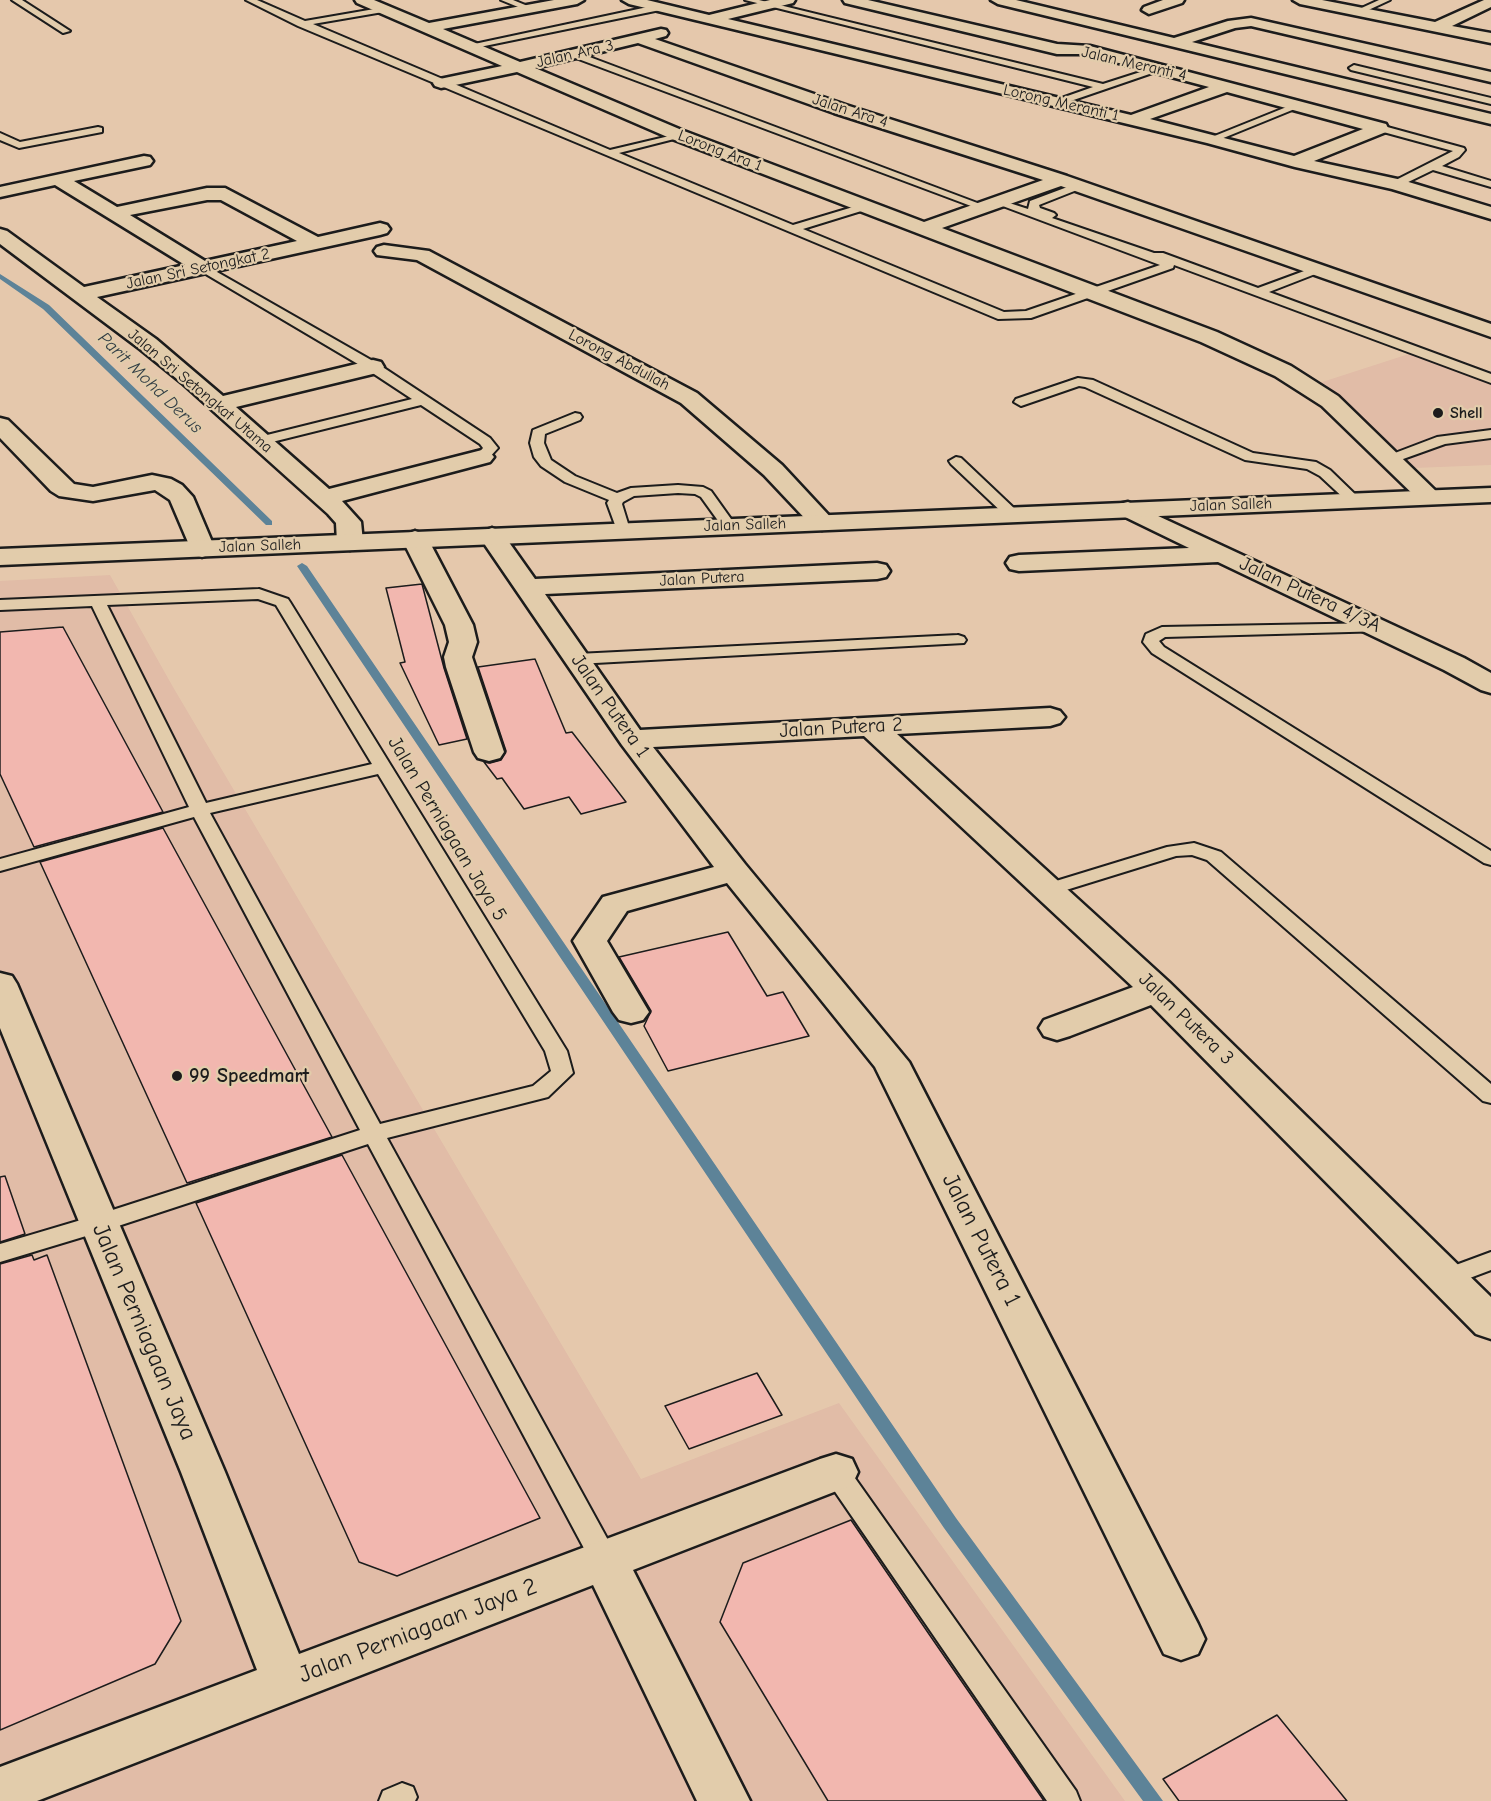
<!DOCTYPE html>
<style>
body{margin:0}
canvas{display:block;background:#e5c8ac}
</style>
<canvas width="1491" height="1801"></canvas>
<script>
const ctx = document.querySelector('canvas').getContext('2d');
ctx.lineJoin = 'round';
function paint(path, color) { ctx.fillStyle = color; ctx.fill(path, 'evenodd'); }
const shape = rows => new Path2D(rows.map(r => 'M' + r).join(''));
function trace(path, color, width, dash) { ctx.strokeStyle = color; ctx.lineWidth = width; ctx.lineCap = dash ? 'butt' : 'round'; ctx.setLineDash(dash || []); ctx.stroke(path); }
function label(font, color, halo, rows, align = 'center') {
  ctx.font = font + ' "Comic Neue",sans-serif'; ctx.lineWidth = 4.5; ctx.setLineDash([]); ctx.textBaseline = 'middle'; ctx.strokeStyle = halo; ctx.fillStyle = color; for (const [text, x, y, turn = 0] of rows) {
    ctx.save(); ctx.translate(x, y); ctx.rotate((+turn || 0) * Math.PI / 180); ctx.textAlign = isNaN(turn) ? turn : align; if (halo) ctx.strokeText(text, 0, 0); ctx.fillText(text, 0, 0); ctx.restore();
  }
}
paint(shape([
 [1415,352,1491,381,1491,465,1414,468,1336,398,1316,384],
 [110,575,173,687,641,1479,839,1403,1125,1801,0,1801,0,581]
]), '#e1bca7');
paint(shape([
 [0,274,49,305,272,521,272,525,266,525,43,309,0,279,0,274],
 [302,563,307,566,956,1518,1163,1801,1143,1801,944,1528,297,566,302,563]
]), '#5d8398');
const building = shape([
 [422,584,444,668,467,739,439,745,400,663,405,662,386,588,422,584],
 [63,627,163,812,34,847,0,774,0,632,63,627],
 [535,659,566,733,572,732,626,802,581,814,569,797,524,809,502,778,497,779,484,762,490,763,501,760,506,751,478,667,535,659],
 [163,828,332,1137,187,1183,40,862,163,828],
 [728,932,767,996,783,992,809,1036,668,1071,644,1026,651,1011,619,957,728,932],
 [342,1155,540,1518,397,1576,359,1562,196,1203,342,1155],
 [5,1176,25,1234,0,1242,0,1177,5,1176],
 [32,1255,34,1260,47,1255,181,1621,155,1664,0,1730,0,1264,32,1255],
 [757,1373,782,1415,689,1449,665,1406,757,1373],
 [851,1520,931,1637,1044,1801,828,1801,720,1622,743,1563,851,1520],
 [1277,1715,1347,1801,1179,1801,1163,1779,1277,1715]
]);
paint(building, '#f2b7af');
trace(building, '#1c1c1c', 1.5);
const service = shape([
 [12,0,22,0,70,31,63,33,12,0],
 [246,0,257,0,305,21,386,7,387,9,383,12,313,24,610,150,682,133,682,137,619,153,793,225,863,204,871,204,871,208,803,229,1004,312,1026,311,1160,265,992,202,997,199,1028,209,1030,201,1078,183,1083,186,1082,188,1039,205,1040,208,1054,213,1056,215,1052,218,1154,253,1163,253,1258,288,1315,267,1323,267,1323,271,1269,292,1491,374,1491,383,1174,265,1173,268,1031,318,998,319,298,26,246,0],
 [501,0,513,0,535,9,528,11,501,0],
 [745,0,759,0,1103,84,1156,67,1164,69,1059,105,1056,104,1056,100,1093,87,745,0],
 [1379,0,1390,0,1362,13,1355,11,1379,0],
 [657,5,660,6,660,10,470,49,465,46,657,5],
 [573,53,579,53,988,207,983,210,979,209,573,57,573,53],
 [1354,65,1491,98,1491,104,1351,70,1349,68,1354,65],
 [1294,104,1302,106,1216,141,1207,139,1294,104],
 [1380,125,1464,148,1465,150,1459,157,1442,166,1491,181,1491,187,1433,170,1400,186,1392,186,1392,182,1453,151,1376,130,1376,126,1380,125],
 [98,127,102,128,102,132,19,148,0,140,0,133,20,142,98,127],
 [203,264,378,364,490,438,498,448,487,460,477,460,475,457,483,448,480,444,421,405,260,445,255,444,253,441,255,438,412,399,368,370,199,270,199,266,203,264],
 [1078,378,1093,380,1253,453,1316,462,1330,470,1361,500,1359,503,1349,503,1320,476,1307,469,1245,460,1085,387,1079,386,1021,406,1014,402,1016,399,1078,378],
 [575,413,580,414,582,417,580,420,545,434,544,443,551,460,575,476,617,493,631,488,678,485,703,487,711,491,736,526,734,529,724,529,701,497,695,494,678,493,634,496,623,502,622,504,630,530,623,534,618,533,607,503,609,500,565,482,541,466,534,457,530,443,533,430,575,413],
 [1491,430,1491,438,1445,444,1392,463,1385,459,1387,456,1437,437,1491,430],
 [956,457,961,458,1017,511,1019,514,1017,517,1007,517,951,464,949,461,956,457],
 [259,589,288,599,290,602,567,1051,573,1073,548,1097,387,1138,614,1551,618,1559,614,1567,604,1571,594,1567,368,1144,106,1230,0,1262,0,1244,91,1217,360,1130,194,817,0,871,0,859,189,807,92,606,0,610,0,600,259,589],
 [258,599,276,605,372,764,206,803,107,605,258,599],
 [378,774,545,1051,551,1071,533,1086,380,1124,210,813,378,774],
 [1380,623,1386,625,1388,628,1386,631,1165,637,1159,641,1164,647,1491,851,1491,865,1484,863,1152,653,1143,642,1146,634,1162,627,1380,623],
 [958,635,964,637,966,640,964,643,577,664,569,659,577,654,958,635],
 [1194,843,1221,852,1491,1084,1491,1103,1483,1101,1207,860,1192,855,1176,856,1050,895,1043,893,1040,889,1043,885,1167,847,1194,843],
 [1491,1252,1491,1270,1446,1287,1437,1284,1434,1278,1437,1272,1491,1252],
 [836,1461,845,1464,1076,1791,1080,1801,1047,1801,827,1480,823,1472,827,1464,836,1461],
 [402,1783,413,1787,417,1797,415,1801,379,1801,383,1791,402,1783]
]);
const minor = shape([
 [355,0,374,0,429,23,554,0,584,0,577,4,443,29,520,62,661,29,666,30,668,33,666,36,655,39,846,105,1067,176,1491,324,1491,337,1061,186,942,228,1217,332,1291,366,1338,396,1442,497,1439,502,1430,504,1421,502,1322,406,1275,376,1201,342,672,139,517,72,441,88,435,86,433,83,435,80,502,66,357,3,355,0],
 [638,43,834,113,1043,180,924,222,684,131,535,68,638,43],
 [622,0,647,0,709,15,770,0,795,0,793,3,728,19,1131,115,1209,87,1085,54,1057,54,845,3,843,0,868,0,1057,44,1090,46,1386,124,1388,128,1386,132,1314,161,1402,180,1491,207,1491,219,1392,189,1295,167,1207,143,629,4,622,0],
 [1227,92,1363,129,1294,156,1150,119,1227,92],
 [991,0,1016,0,1174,38,1228,21,1251,18,1491,72,1491,82,1251,26,1235,28,1192,42,1491,114,1491,124,998,4,991,0],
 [1163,0,1184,0,1182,3,1149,14,1142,10,1144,7,1163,0],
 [1293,0,1322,0,1435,22,1484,0,1491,0,1491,7,1452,26,1491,33,1491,43,1300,4,1293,0],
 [144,156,150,157,153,161,150,165,74,181,117,207,207,188,225,188,318,237,380,223,387,225,390,229,387,233,380,235,97,297,156,339,223,396,373,360,381,362,384,367,381,372,236,407,329,489,482,450,490,452,494,457,490,462,342,501,361,522,363,542,359,547,350,550,341,547,337,542,336,523,328,514,182,383,140,349,0,244,0,229,7,231,84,287,185,265,55,185,0,197,0,187,144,156],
 [207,200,221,200,297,241,205,261,130,215,207,200],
 [384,245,429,251,697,393,782,465,835,522,831,527,822,530,813,527,764,475,681,403,417,260,377,255,374,251,377,247,384,245],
 [0,418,8,420,74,484,93,487,152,475,171,479,182,485,193,497,215,549,211,554,202,557,193,554,170,500,155,490,93,501,59,496,51,491,0,438,0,418],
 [1128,502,1464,658,1491,673,1491,693,1481,690,1444,670,1218,562,1019,571,1010,569,1006,563,1010,557,1019,555,1189,548,1119,514,1116,509,1119,504,1128,502],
 [492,528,501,531,535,579,877,563,886,565,890,571,886,577,877,579,545,594,640,730,1050,708,1060,711,1065,717,1060,723,1050,726,897,734,1169,982,1491,1297,1491,1339,1476,1334,1151,1005,1070,1036,1057,1040,1044,1036,1039,1028,1044,1020,1133,987,864,736,653,747,745,864,909,1062,1198,1624,1205,1639,1198,1654,1181,1660,1164,1654,875,1067,727,883,627,911,607,941,649,1012,643,1020,631,1023,619,1020,613,1012,573,941,603,897,714,867,622,745,479,536,483,531,492,528],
 [415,531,424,534,428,539,473,625,477,642,472,657,504,752,500,758,489,761,478,758,474,752,446,667,444,657,449,642,445,625,402,539,406,534,415,531],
 [0,973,12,976,17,984,225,1472,299,1654,820,1459,836,1454,852,1459,858,1472,852,1485,633,1570,750,1801,697,1801,593,1585,37,1801,0,1801,0,1767,257,1670,181,1472,0,1028,0,973]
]);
const primary = shape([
 [1491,488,1491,502,0,565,0,549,1491,488]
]);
trace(service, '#1c1c1c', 4);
trace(minor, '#1c1c1c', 5);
trace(primary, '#1c1c1c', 5);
paint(service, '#e2ccab');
paint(minor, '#e2ccab');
paint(primary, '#e2ccab');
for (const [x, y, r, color] of [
 [1438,413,6,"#1c1c1c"],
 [177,1076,6,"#1c1c1c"]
]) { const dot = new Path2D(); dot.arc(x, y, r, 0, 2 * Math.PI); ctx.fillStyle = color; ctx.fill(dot); trace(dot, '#e2ccab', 2); }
label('16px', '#1c1c1c', '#e2ccab', [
 ["Jalan Ara 3",575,54,-13],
 ["Jalan Meranti 4",1134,64,13],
 ["Lorong Meranti 1",1061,103,13],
 ["Jalan Ara 4",850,111,18],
 ["Lorong Ara 1",720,151,21],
 ["Jalan Sri Setongkat 2",198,269,-12],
 ["Lorong Abdullah",619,360,28],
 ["Jalan Sri Setongkat Utama",200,391,40],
 ["Jalan Salleh",1231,505,-2],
 ["Jalan Salleh",745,525,-2],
 ["Jalan Salleh",260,546,-2],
 ["Jalan Putera",702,579,-3]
]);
label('bold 16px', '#1c1c1c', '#e2ccab', [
 ["Shell",1450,413]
], 'left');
label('italic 18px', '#323e45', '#e2ccab', [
 ["Parit Mohd Derus",150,383,44]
]);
label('20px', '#1c1c1c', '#e2ccab', [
 ["Jalan Putera 4/3A",1310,595,25],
 ["Jalan Putera 1",610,706,55],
 ["Jalan Putera 2",841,728,-3],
 ["Jalan Perniagaan Jaya 5",447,829,59],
 ["Jalan Putera 3",1186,1019,44]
]);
label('bold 20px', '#1c1c1c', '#e2ccab', [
 ["99 Speedmart",189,1076]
], 'left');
label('24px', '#1c1c1c', '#e2ccab', [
 ["Jalan Putera 1",981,1240,63],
 ["Jalan Perniagaan Jaya",144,1332,67],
 ["Jalan Perniagaan Jaya 2",418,1631,-21]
]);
</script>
